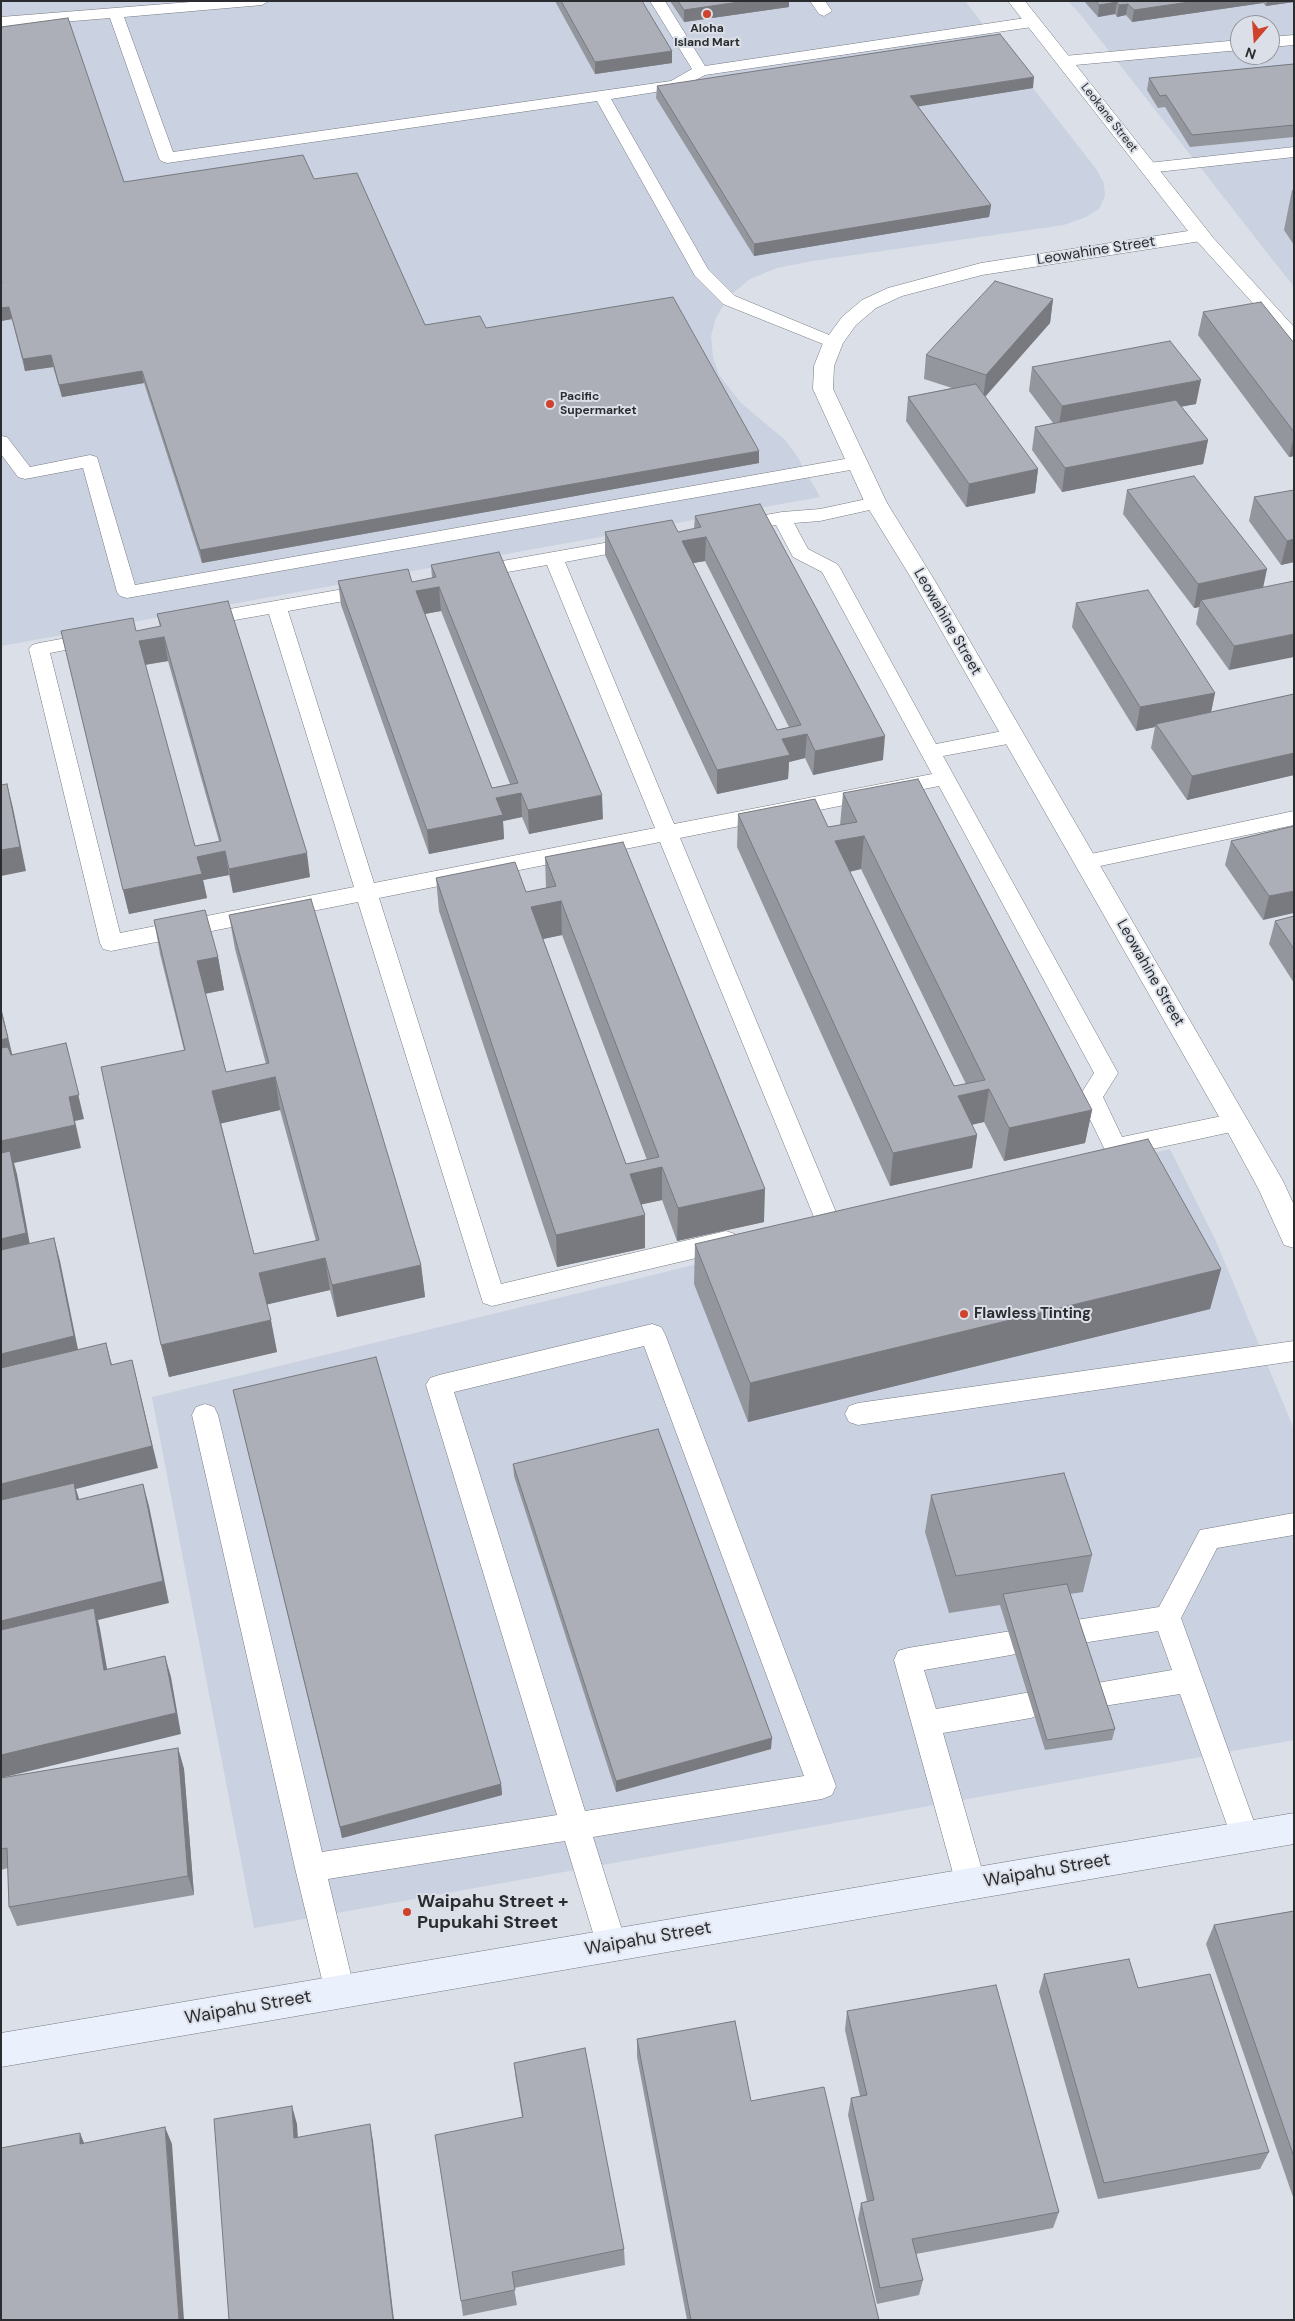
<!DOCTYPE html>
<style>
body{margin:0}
#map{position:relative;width:1295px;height:2321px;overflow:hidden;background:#dbdfe7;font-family:"DM Sans",sans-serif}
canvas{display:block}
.frame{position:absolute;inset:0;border:2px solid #2a2c2f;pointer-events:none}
.north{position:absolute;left:1230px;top:15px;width:50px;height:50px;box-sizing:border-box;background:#dbdfe7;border:1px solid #94979d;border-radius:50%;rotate:198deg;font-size:14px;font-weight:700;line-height:20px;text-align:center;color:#2a2c2f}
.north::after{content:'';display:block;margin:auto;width:18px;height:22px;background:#ce422e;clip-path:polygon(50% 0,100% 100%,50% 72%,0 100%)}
</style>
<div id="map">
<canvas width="1295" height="2321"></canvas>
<div class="frame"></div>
<div class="north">N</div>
</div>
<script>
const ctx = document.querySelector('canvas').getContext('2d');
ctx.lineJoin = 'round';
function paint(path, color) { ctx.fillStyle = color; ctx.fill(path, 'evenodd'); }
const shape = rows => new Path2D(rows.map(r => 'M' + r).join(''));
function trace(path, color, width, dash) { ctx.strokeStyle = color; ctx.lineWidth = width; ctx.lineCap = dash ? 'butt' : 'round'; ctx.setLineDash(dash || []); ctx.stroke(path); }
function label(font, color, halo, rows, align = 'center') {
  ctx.font = font + ' "DM Sans",sans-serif'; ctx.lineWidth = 4; ctx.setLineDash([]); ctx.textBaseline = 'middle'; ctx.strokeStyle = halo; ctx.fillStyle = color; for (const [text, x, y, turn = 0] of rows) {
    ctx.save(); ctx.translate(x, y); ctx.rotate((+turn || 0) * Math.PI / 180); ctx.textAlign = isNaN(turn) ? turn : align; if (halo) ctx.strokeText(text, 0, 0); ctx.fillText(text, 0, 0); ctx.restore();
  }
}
paint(shape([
 [1,1,965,1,1097,170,1104,184,1105,196,1099,209,1086,217,1064,225,812,261,777,268,750,279,728,297,716,318,711,336,713,357,719,375,741,403,784,439,797,456,820,497,1,646],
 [1068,1,1294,1,1294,287,1080,14],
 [1240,25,1270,25,1270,55,1240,55],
 [1170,1149,1215,1239,1294,1429,1294,1740,254,1928,152,1397]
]), '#cad1e0');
const lane = shape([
 [203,1,269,1,262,5,124,17,173,152,671,81,692,69,650,1,665,1,705,66,1032,17,1040,22,1032,27,705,75,681,88,611,99,708,269,735,296,839,339,842,343,839,347,833,348,723,304,695,276,597,101,167,163,161,161,159,158,110,18,1,27,1,17,203,1],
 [810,1,825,1,832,11,824,16,819,14,810,1],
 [1294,35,1294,45,1270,47,1270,37,1294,35],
 [1240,40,1240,50,1064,66,1059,64,1056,61,1059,58,1064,56,1240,40],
 [1294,147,1294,157,1148,173,1142,171,1140,168,1142,165,1148,163,1294,147],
 [1201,230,1207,231,1294,327,1294,343,1288,342,1195,239,1193,235,1195,231,1201,230],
 [1,436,7,437,30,467,90,455,97,457,135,585,856,457,863,459,865,463,863,467,856,469,127,598,120,596,117,592,83,468,25,479,18,477,1,454,1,436],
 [876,497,883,499,885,503,883,507,820,521,794,523,808,549,837,564,840,568,936,744,1013,729,1020,731,1023,736,1020,741,1013,743,943,756,1118,1073,1103,1097,1122,1137,1236,1113,1244,1116,1248,1122,1244,1128,1236,1131,1115,1157,1107,1154,1079,1097,1094,1073,939,786,680,838,838,1217,835,1224,826,1226,817,1224,814,1217,660,842,379,898,501,1284,726,1231,735,1234,738,1241,735,1248,726,1251,492,1306,483,1303,358,902,111,951,103,949,100,943,29,649,32,645,39,643,94,633,101,635,104,639,101,643,50,653,120,933,354,887,269,614,201,626,194,624,191,620,194,616,201,614,372,584,379,586,382,590,379,594,372,596,288,611,374,883,655,828,547,565,474,578,467,576,464,572,467,568,474,566,638,537,645,539,648,543,645,547,565,562,674,824,932,774,822,572,793,557,776,525,738,532,731,530,729,526,731,522,738,520,782,512,820,509,876,497],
 [1294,811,1294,825,1086,869,1078,867,1075,862,1078,857,1086,855,1294,811],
 [652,1324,661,1327,665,1334,836,1786,832,1795,822,1799,593,1837,627,1946,623,1956,612,1960,601,1956,597,1946,565,1841,328,1879,355,1992,351,2002,340,2007,329,2002,325,1992,295,1868,192,1415,196,1407,205,1404,214,1407,218,1415,322,1852,557,1815,426,1385,430,1378,439,1375,652,1324],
 [644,1346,804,1776,585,1811,454,1392,644,1346],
 [1294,1341,1294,1361,858,1425,849,1422,845,1414,849,1406,858,1403,1294,1341],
 [1294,1513,1294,1535,1217,1548,1181,1618,1259,1836,1255,1846,1245,1849,1235,1846,1231,1836,1180,1694,1097,1707,1087,1704,1083,1695,1087,1686,1097,1683,1172,1670,1158,1631,1076,1644,1066,1641,1062,1632,1066,1623,1076,1620,1159,1607,1200,1530,1294,1513],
 [1011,1631,1021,1634,1025,1643,1021,1652,1011,1655,924,1670,936,1709,1031,1692,1041,1696,1045,1705,1041,1714,1031,1718,943,1733,986,1884,981,1894,971,1898,961,1894,956,1884,894,1660,898,1651,908,1648,1011,1631]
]);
const street = shape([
 [1008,1,1025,1,1211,235,1208,239,1201,241,982,275,902,296,876,308,856,325,843,343,834,366,833,389,887,503,935,581,1283,1181,1294,1205,1294,1248,1284,1245,1259,1190,1226,1129,913,581,865,503,813,389,814,366,823,343,842,317,862,300,888,288,981,263,1188,231,1008,1]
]);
const secondary = shape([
 [1294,1813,1294,1844,1,2067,1,2033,1294,1813]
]);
trace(lane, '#767a81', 1);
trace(street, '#767a81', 1);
trace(secondary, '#767a81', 1);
paint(lane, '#fff');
paint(street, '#fff');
paint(secondary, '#eaf0fc');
paint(shape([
 [555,1,642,1,672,63,595,74],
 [670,1,789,1,789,7,684,22],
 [1084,1,1294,1,1294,2,1266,6,1263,3,1132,22,1126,15,1117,17,1115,14,1098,17],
 [1,27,124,182,314,179,425,325,486,328,759,463,202,563,144,383,62,397,53,367,25,371,12,319,1,321],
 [1294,64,1294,137,1190,147,1165,107,1158,108,1147,90,1149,78],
 [657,86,1033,88,918,106,991,205,989,217,754,256,656,98],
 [1292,190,1294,190,1294,245,1284,230],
 [1053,299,1050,323,985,397,1038,469,1035,493,966,507,906,421,908,397,952,388,924,379,926,355],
 [1203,312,1294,343,1294,456,1289,457,1198,335],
 [1032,367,1196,404,1181,406,1208,440,1203,464,1062,492,1032,450,1035,427,1053,423,1029,391],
 [1127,490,1267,569,1229,670,1196,624,1199,607,1194,608,1123,514],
 [1294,490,1294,562,1281,565,1249,521,1254,497],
 [695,516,883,760,813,775,805,758,789,762,788,779,717,794,605,555,605,532,678,532,694,529],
 [705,561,789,727,777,730,693,563],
 [431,565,603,819,529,834,522,817,503,821,504,839,429,854,341,605,338,581,412,582,432,578],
 [441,611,510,784,492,788,425,614],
 [1076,603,1215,693,1211,712,1294,694,1294,775,1187,800,1151,748,1155,727,1136,731,1072,627],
 [157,614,310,877,233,893,229,875,203,880,207,898,129,914,61,631,136,631,160,627],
 [168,661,219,841,195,846,145,665],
 [843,793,1092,1110,1085,1143,1004,1161,984,1122,972,1124,977,1135,972,1168,890,1186,737,847,738,814,828,827,840,825],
 [861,869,966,1084,954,1086,850,872],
 [1294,826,1263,920,1225,865,1231,841],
 [545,857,764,1222,677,1241,662,1200,641,1204,645,1215,645,1248,557,1267,439,911,436,878,526,892,546,888],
 [562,935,647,1160,626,1164,543,939],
 [229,915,421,1265,425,1297,337,1317,330,1290,267,1304,277,1352,169,1377,161,1345,184,1050,160,954,154,920,218,957,224,990,205,994,226,1072,266,1064,235,949],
 [280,1110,316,1241,254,1254,221,1123],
 [1294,916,1294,983,1269,944,1275,921],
 [695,1244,1221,1269,1210,1309,748,1422,694,1284],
 [233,1390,501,1784,502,1795,342,1838],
 [513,1464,771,1749,616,1792,514,1476],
 [931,1495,1092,1555,1083,1592,1070,1594,1115,1729,1112,1740,1045,1750,1000,1605,949,1613,925,1532],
 [178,1748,184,1769,194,1895,17,1926,9,1907,8,1868,1,1870,1,1778],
 [1294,1911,1294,2200,1206,1944,1214,1925],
 [1044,1974,1138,1988,1269,2152,1260,2169,1098,2199,1039,1992],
 [847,2011,1059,2212,1053,2228,916,2254,923,2280,919,2295,877,2304,858,2219,861,2203,867,2201,848,2115,851,2098,860,2096,845,2030],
 [637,2039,751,2101,879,2320,687,2320,637,2057],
 [514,2063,624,2249,625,2265,514,2288,517,2305,463,2316,461,2301,522,2117,516,2080]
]), '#94969d');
paint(shape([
 [746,1,789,1,789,7,684,22,684,10],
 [1196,1,1264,1,1263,3,1132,22,1134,10],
 [1267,1,1294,1,1294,2,1266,6],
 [1117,2,1115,14,1098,17,1099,5],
 [1128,4,1126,15,1117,17,1119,5],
 [672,51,672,63,595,74,595,62],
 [1034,77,1033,88,909,108,910,96],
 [991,205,989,217,754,256,754,244],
 [1053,299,1050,323,983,399,986,375],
 [9,307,12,319,1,321,1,308],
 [51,355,53,367,25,371,23,359],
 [142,371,144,383,62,397,59,385],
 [1201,380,1196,404,1058,430,1062,406],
 [1294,437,1294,456,1289,457],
 [1208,440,1203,464,1062,492,1065,468],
 [759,451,759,463,202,563,200,550],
 [1038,469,1035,493,966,507,969,484],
 [706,537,705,561,682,565,682,541],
 [1294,539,1294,562,1281,565,1287,541],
 [1267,569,1262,593,1201,600,1199,607,1194,608,1198,584],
 [439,587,441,611,418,615,416,591],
 [1294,634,1294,657,1229,670,1234,646],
 [164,637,168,661,143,665,139,641],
 [1215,693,1210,717,1156,724,1155,727,1136,731,1140,707],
 [807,734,805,758,789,762,788,779,717,794,717,770,782,739],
 [885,736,883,760,813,775,815,751],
 [1294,753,1294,775,1187,800,1192,776],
 [7,784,13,808,26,871,1,876,1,850],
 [521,793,522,817,503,821,504,839,429,854,427,830,496,798],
 [602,795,603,819,529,834,528,810],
 [864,836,861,869,833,875,835,841],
 [225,851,229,875,203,880,207,898,129,914,123,890,197,857],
 [307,853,310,877,233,893,229,869],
 [1294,891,1294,913,1263,920,1269,896],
 [561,901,562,935,533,941,531,907],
 [218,957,224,990,203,994,197,961],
 [1,1007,14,1062,1,1065],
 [66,1043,84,1119,75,1121,81,1148,14,1163,17,1174,32,1256,1,1263,1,1141,69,1097],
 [275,1077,280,1110,219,1124,212,1091],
 [989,1089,984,1122,954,1129,958,1096],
 [1092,1110,1085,1143,1004,1161,1009,1128],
 [977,1135,972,1168,890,1186,893,1153],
 [662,1167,662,1200,630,1207,630,1174],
 [765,1189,764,1222,677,1241,678,1208],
 [645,1215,645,1248,557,1267,556,1235],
 [54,1238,60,1261,80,1359,1,1378,1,1354],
 [325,1258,330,1290,265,1305,259,1273],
 [421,1265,425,1297,337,1317,332,1285],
 [1221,1269,1210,1309,748,1422,750,1383],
 [271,1320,277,1352,169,1377,161,1345],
 [106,1343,112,1365,111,1365],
 [132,1360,158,1468,76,1489,81,1505,1,1508,1,1484],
 [143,1484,149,1506,169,1603,98,1620,100,1629,111,1691,1,1644,1,1621],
 [165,1656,171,1677,181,1734,1,1778,1,1755],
 [772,1738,771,1749,616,1792,616,1781],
 [178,1748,184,1769,194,1895,188,1876],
 [501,1784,502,1795,342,1838,340,1827],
 [292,2106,297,2124,299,2155,294,2138],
 [370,2124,373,2141,394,2320,393,2320],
 [165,2127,172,2144,184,2320,179,2320],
 [80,2133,87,2150,80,2144]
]), '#787a80');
const building = shape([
 [561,1,642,1,672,51,595,62,561,1],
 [678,1,746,1,684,10,678,1],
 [1096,1,1196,1,1134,10,1128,4,1119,5,1117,2,1099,5,1096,1],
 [68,18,124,182,303,155,314,179,357,173,425,325,480,316,486,328,673,297,759,451,200,550,142,371,59,385,51,355,23,359,9,307,1,308,1,283,2,283,1,279,1,27,68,18],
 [1000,34,1034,77,910,96,991,205,754,244,657,86,1000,34],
 [1294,64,1294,125,1192,135,1166,95,1160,96,1149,78,1294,64],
 [995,281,1053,299,986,375,926,355,995,281],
 [1261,302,1294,343,1294,432,1203,312,1261,302],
 [1170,341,1201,380,1062,406,1032,367,1170,341],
 [976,384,1038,469,969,484,908,397,976,384],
 [1176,400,1208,440,1065,468,1035,427,1176,400],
 [1194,476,1267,569,1198,584,1127,490,1194,476],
 [1294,490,1294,539,1287,541,1254,497,1294,490],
 [760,504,885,736,815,751,807,734,782,739,790,755,717,770,605,532,672,520,678,532,701,527,695,516,760,504],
 [706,537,801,725,777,730,682,541,706,537],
 [499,552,602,795,528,810,521,793,496,798,503,815,427,830,338,581,408,569,412,582,436,577,431,565,499,552],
 [439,587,518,783,492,788,416,591,439,587],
 [1294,581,1294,634,1234,646,1201,600,1294,581],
 [1148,590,1215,693,1140,707,1076,603,1148,590],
 [228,601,307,853,229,869,225,851,197,857,202,874,123,890,61,631,133,618,136,631,161,626,157,614,228,601],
 [164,637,221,841,195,846,139,641,164,637],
 [1294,694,1294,753,1192,776,1156,724,1294,694],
 [918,779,1092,1110,1009,1128,989,1089,958,1096,977,1135,893,1153,738,814,815,799,828,827,857,822,843,793,918,779],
 [864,836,985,1080,954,1086,835,841,864,836],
 [7,784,20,847,1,850,1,785,7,784],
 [1294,826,1294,891,1269,896,1231,841,1294,826],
 [623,842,765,1189,678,1208,662,1167,630,1174,645,1215,556,1235,436,878,515,862,526,892,556,886,545,857,623,842],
 [561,901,659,1157,626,1164,531,907,561,901],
 [311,899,421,1265,332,1285,325,1258,259,1273,271,1320,161,1345,101,1067,185,1050,154,920,205,910,218,957,197,961,226,1072,269,1063,229,915,311,899],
 [275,1077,319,1240,254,1254,212,1091,275,1077],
 [1294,916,1294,949,1275,921,1294,916],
 [1,1011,8,1038,1,1040,1,1011],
 [66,1043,79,1095,69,1097,75,1125,1,1141,1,1048,8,1047,11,1055,66,1043],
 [1148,1139,1221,1269,750,1383,695,1244,1148,1139],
 [10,1151,26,1233,1,1239,1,1153,10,1151],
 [54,1238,74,1336,1,1354,1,1250,54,1238],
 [106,1343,111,1365,132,1360,152,1446,1,1484,1,1368,106,1343],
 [376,1357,501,1784,340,1827,233,1390,376,1357],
 [658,1429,772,1738,616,1781,513,1464,658,1429],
 [1064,1473,1092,1555,956,1576,931,1495,1064,1473],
 [74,1483,77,1500,143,1484,163,1581,1,1621,1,1500,74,1483],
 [1067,1584,1115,1729,1047,1740,1003,1594,1067,1584],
 [94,1608,104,1670,165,1656,176,1713,1,1755,1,1630,94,1608],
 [178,1748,188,1876,9,1907,7,1848,1,1849,1,1778,178,1748],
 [1294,1911,1294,2157,1214,1925,1294,1911],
 [1129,1959,1138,1988,1210,1974,1269,2152,1104,2183,1044,1974,1129,1959],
 [996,1985,1059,2212,912,2239,923,2280,880,2288,861,2203,874,2200,851,2098,867,2095,847,2011,996,1985],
 [735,2021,751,2101,824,2087,879,2320,691,2320,637,2039,735,2021],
 [585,2048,624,2249,512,2272,515,2290,461,2301,435,2135,523,2117,514,2063,585,2048],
 [292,2106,294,2138,370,2124,393,2320,229,2320,214,2119,292,2106],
 [165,2127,179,2320,1,2320,1,2148,80,2133,80,2144,165,2127]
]);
paint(building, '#acafb7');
trace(building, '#787a80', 1);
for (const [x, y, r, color] of [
 [707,14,5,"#ce422e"],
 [550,404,5,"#ce422e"],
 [964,1314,5,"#ce422e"],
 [407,1912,5,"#ce422e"]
]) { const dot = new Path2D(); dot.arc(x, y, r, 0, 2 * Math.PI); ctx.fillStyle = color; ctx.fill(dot); trace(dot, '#dbdfe7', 2); }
label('bold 12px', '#2a2c2f', '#dbdfe7', [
 ["Aloha",707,29],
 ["Island Mart",707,43],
 ["Pacific",560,397,"left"],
 ["Supermarket",560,411,"left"]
]);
label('12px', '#2a2c2f', '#dbdfe7', [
 ["Leokane Street",1109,118,52]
]);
label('15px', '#2a2c2f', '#dbdfe7', [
 ["Leowahine Street",1096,251,-9],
 ["Leowahine Street",947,622,60],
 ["Leowahine Street",1150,973,60]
]);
label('bold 15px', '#2a2c2f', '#dbdfe7', [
 ["Flawless Tinting",974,1314]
], 'left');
label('18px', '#2a2c2f', '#dbdfe7', [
 ["Waipahu Street",1047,1871,-10],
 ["Waipahu Street",648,1939,-10],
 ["Waipahu Street",248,2008,-10]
]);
label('bold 18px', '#2a2c2f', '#dbdfe7', [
 ["Waipahu Street +",417,1902],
 ["Pupukahi Street",417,1923]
], 'left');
</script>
